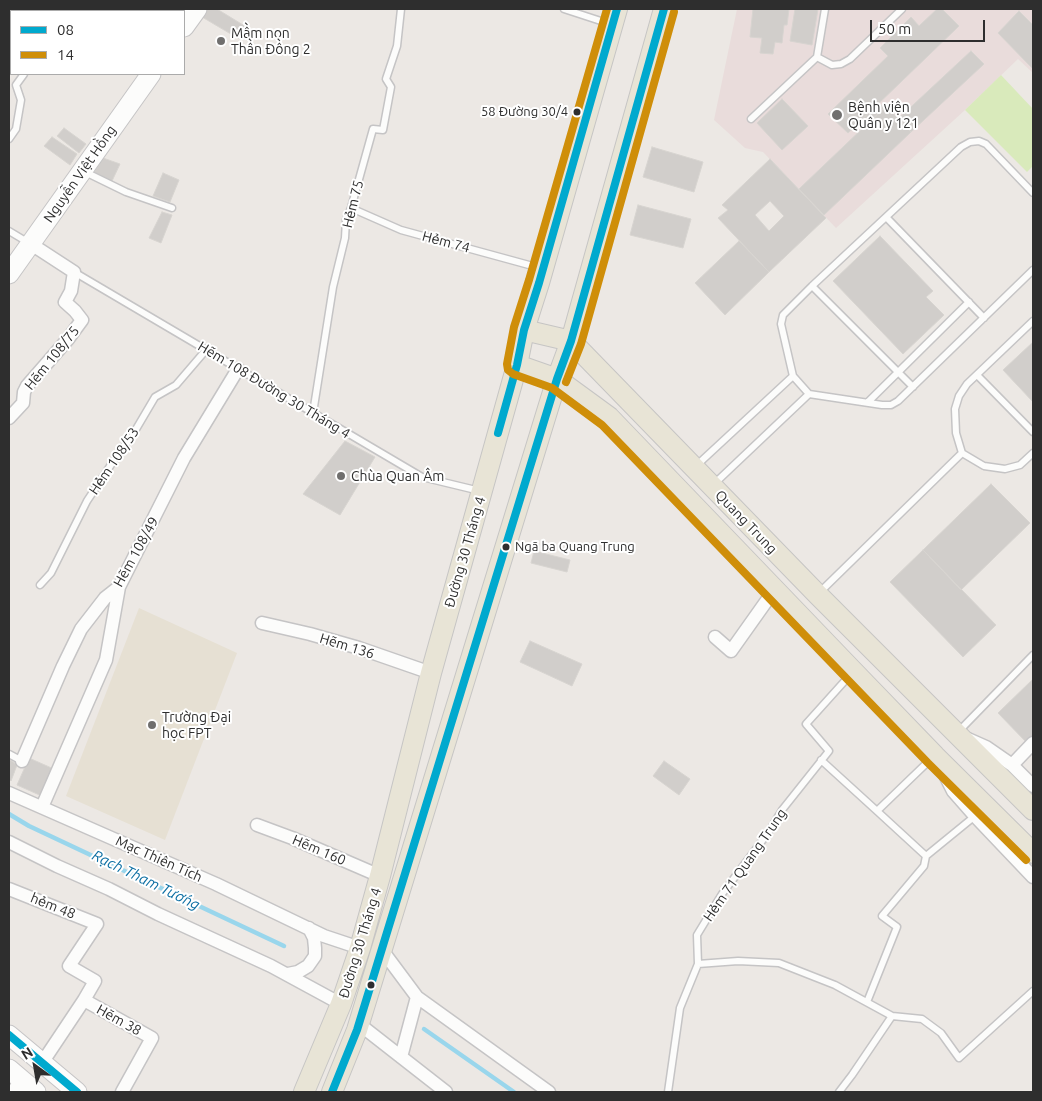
<!DOCTYPE html>
<meta charset="utf-8">
<style>
body{margin:0}
#map{position:relative;width:1042px;height:1101px;overflow:hidden;background:#ece8e4;font-family:Ubuntu,sans-serif}
canvas{display:block}
.frame{position:absolute;inset:0;border:10px solid #2e2e2e;pointer-events:none}
.legend{position:absolute;left:10px;top:10px;width:175px;height:65px;box-sizing:border-box;background:#fff;border:1px solid #ababab;margin:0;padding:6px 9px;list-style:none;font-size:15px;color:#2e2e2e}
.legend li{display:flex;align-items:center;gap:10px;height:25px}
.legend b{width:25px;border:1px solid #ababab}
.north{position:absolute;left:10px;top:1041px;width:50px;height:50px;-webkit-text-stroke:4px #fff;paint-order:stroke;rotate:328deg;font-size:14px;font-weight:700;line-height:20px;text-align:center;color:#2e2e2e}
.north::after{content:'';display:block;margin:auto;width:18px;height:22px;background:#2e2e2e;clip-path:polygon(50% 0,100% 100%,50% 72%,0 100%)}
.scale{position:absolute;left:870px;top:20px;width:115px;height:22px;box-sizing:border-box;border:2px solid #2e2e2e;border-top:0;padding-left:6px;font-size:15px;line-height:18px;white-space:nowrap;color:#2e2e2e;-webkit-text-stroke:4px #fff;paint-order:stroke}
</style>
<div id="map">
<canvas width="1042" height="1101"></canvas>
<div class="frame"></div>
<ul class="legend">
<li><b style="height:6px;background:#00a9ce"></b>08</li>
<li><b style="height:6px;background:#cf8e09"></b>14</li>
</ul>
<div class="north">N</div>
<div class="scale">50 m</div>
</div>
<script>
const ctx = document.querySelector('canvas').getContext('2d');
ctx.lineJoin = 'round';
function paint(path, color) { ctx.fillStyle = color; ctx.fill(path, 'evenodd'); }
const shape = rows => new Path2D(rows.map(r => 'M' + r).join(''));
function trace(path, color, width, dash) { ctx.strokeStyle = color; ctx.lineWidth = width; ctx.lineCap = dash ? 'butt' : 'round'; ctx.setLineDash(dash || []); ctx.stroke(path); }
function label(font, color, halo, rows, align = 'center') {
  ctx.font = font + ' Ubuntu,sans-serif'; ctx.lineWidth = 4; ctx.setLineDash([]); ctx.textBaseline = 'middle'; ctx.strokeStyle = halo; ctx.fillStyle = color; for (const [text, x, y, turn = 0] of rows) {
    ctx.save(); ctx.translate(x, y); ctx.rotate((+turn || 0) * Math.PI / 180); ctx.textAlign = isNaN(turn) ? turn : align; if (halo) ctx.strokeText(text, 0, 0); ctx.fillText(text, 0, 0); ctx.restore();
  }
}
paint(shape([
 [139,608,237,653,165,840,66,796]
]), '#e6e0d3');
paint(shape([
 [737,9,1033,9,1033,73,1018,59,965,110,836,228,763,152,745,148,714,120]
]), '#e9dcdb');
paint(shape([
 [1001,75,1033,109,1033,166,1027,172,965,110]
]), '#d9eabb');
trace(shape([
 [9,814,29,826,284,946],
 [424,1029,514,1092]
]), '#99d6ec', 4.5);
const building = shape([
 [200,9,217,9,248,28,241,40,197,14,200,9],
 [753,9,789,9,787,25,784,25,782,43,775,42,773,54,760,53,762,38,750,37,753,9],
 [795,9,818,9,812,45,790,41,795,9],
 [937,9,942,9,959,26,848,133,828,114,888,56,880,48,911,17,919,26,937,9],
 [1019,11,1033,25,1033,69,998,33,1019,11],
 [971,51,984,64,911,132,898,119,971,51],
 [782,99,808,126,782,150,757,123,782,99],
 [879,103,884,108,865,127,859,122,879,103],
 [886,106,911,132,824,215,799,189,886,106],
 [64,128,86,144,79,153,57,136,64,128],
 [52,137,77,154,70,165,44,146,52,137],
 [652,147,703,162,694,192,643,177,652,147],
 [103,158,120,164,112,181,94,172,103,158],
 [770,159,826,218,769,272,718,218,728,210,722,205,770,159],
 [770,201,784,216,769,231,755,215,770,201],
 [163,173,179,180,170,202,153,196,163,173],
 [638,205,691,219,683,248,630,235,638,205],
 [162,212,172,215,161,243,149,238,162,212],
 [880,236,933,291,926,297,944,315,903,354,833,281,880,236],
 [739,241,769,272,725,315,695,283,739,241],
 [1033,342,1033,402,1003,370,1033,342],
 [345,441,375,457,340,515,303,494,345,441],
 [991,484,1030,523,961,590,923,550,991,484],
 [923,550,996,625,963,657,890,582,923,550],
 [534,551,570,560,567,572,531,563,534,551],
 [530,641,582,664,572,686,520,662,530,641],
 [1033,679,1033,737,1027,743,998,713,1033,679],
 [29,758,56,770,44,797,17,785,29,758],
 [9,759,17,765,11,781,9,779,9,759],
 [664,761,690,779,679,795,653,776,664,761]
]);
paint(building, '#d1cecb');
trace(building, '#d7d4d0', 1);
const lane = shape([
 [564,9,610,24],
 [67,11,69,9],
 [817,57,832,65,841,64,850,59,902,9],
 [751,119,817,57,825,9],
 [9,139,16,129,21,100,16,85,24,74],
 [83,171,126,192,172,208],
 [1033,193,986,144,979,141,970,142,961,147,812,286,783,315,781,324,793,376,809,394,882,405,891,405,898,401,1033,270],
 [351,208,401,230,540,268],
 [886,217,984,318],
 [9,231,29,243],
 [74,272,422,477,480,491],
 [812,286,913,387],
 [977,375,1033,432],
 [868,402,969,302],
 [313,413,333,287,345,238,346,220,351,208,373,129,383,130,391,87,386,79,397,46,401,9],
 [962,453,984,466,1005,469,1020,465,1033,453],
 [697,465,793,376],
 [714,484,809,394],
 [40,585,51,573,87,501,120,451,132,436,155,397,176,385,206,350],
 [820,592,962,453,956,433,955,409,959,396,967,384,1033,321],
 [959,731,1033,655],
 [9,754,22,761],
 [821,760,877,811],
 [926,856,877,811,932,758],
 [698,964,738,961,779,963,835,985,892,1016,852,1075,839,1092],
 [867,1002,897,927,882,916,924,866,926,856,975,816],
 [892,1016,922,1019,941,1033,959,1058,1033,991],
 [668,1092,680,1008,698,964,697,935,722,894,768,833,782,810,829,751,806,724,851,674]
]);
const street = shape([
 [9,418,23,403,24,392,27,386,68,339,82,320,75,311,65,302,71,291,74,272,31,244],
 [262,623,310,634,359,648,431,673],
 [715,637,731,651,775,589],
 [968,739,986,747,1012,765,1033,786],
 [22,761,63,666,81,629,105,598,119,587,184,458,238,369],
 [1012,765,1033,743],
 [943,771,953,791,975,816,1033,877],
 [9,793,216,884,324,936,360,948],
 [42,807,106,660,119,587],
 [257,825,292,838,380,876],
 [9,842,57,866,109,889,158,914,271,966,341,1004],
 [9,889,97,924,69,966,95,981,84,1000,42,1063],
 [382,950,417,997,549,1092],
 [288,974,298,972,308,966,315,956,315,948,314,938,309,928],
 [84,1000,152,1038,122,1092],
 [359,1024,446,1092],
 [401,1057,417,997],
 [13,1092,21,1079]
]);
const secondary = shape([
 [184,27,197,9],
 [9,274,151,74],
 [9,1035,77,1092],
 [9,1069,36,1092]
]);
const primary = shape([
 [524,330,571,341,818,595,1033,810],
 [517,365,557,379,609,417,853,671,935,756,1033,853],
 [304,1092,341,1004,360,948,380,876,431,673,517,365,524,330,539,283,617,9],
 [332,1092,357,1030,557,379,571,341,664,9]
]);
trace(lane, '#c5c4c5', 9);
trace(street, '#c5c4c5', 15);
trace(secondary, '#c5c4c5', 21);
trace(primary, '#c6c5c4', 22);
trace(lane, '#fcfcfb', 6);
trace(street, '#fcfcfb', 12);
trace(secondary, '#fcfcfb', 19);
trace(primary, '#e8e4d6', 20);
trace(shape([
 [498,433,517,365,524,330,539,283,617,9],
 [9,1035,77,1092],
 [332,1092,357,1030,557,379,571,341,664,9]
]), '#00a9ce', 8);
trace(shape([
 [607,9,529,280,514,327,507,364,508,370,513,374,552,388,602,425,928,763,1026,860],
 [566,382,581,344,674,12]
]), '#cf8e09', 8);
for (const [x, y, r, color] of [
 [221,41,5,"#706f6e"],
 [577,112,4.5,"#2e2e2e"],
 [837,115,6,"#706f6e"],
 [341,476,5,"#706f6e"],
 [506,547,4.5,"#2e2e2e"],
 [152,725,5,"#706f6e"],
 [371,985,4.5,"#2e2e2e"]
]) { const dot = new Path2D(); dot.arc(x, y, r, 0, 2 * Math.PI); ctx.fillStyle = color; ctx.fill(dot); trace(dot, '#fff', 2); }
label('13px', '#2e2e2e', '#fff', [
 ["58 Đường 30/4",568,112],
 ["Ngã ba Quang Trung",515,547,"left"]
], 'right');
label('14px', '#2e2e2e', '#fff', [
 ["Mầm non",231,33],
 ["Thần Đồng 2",231,49],
 ["Bệnh viện",848,107],
 ["Quân y 121",848,123],
 ["Chùa Quan Âm",351,476],
 ["Trường Đại",162,717],
 ["học FPT",162,733]
], 'left');
label('14px', '#2e2e2e', '#fff', [
 ["Nguyễn Việt Hồng",80,174,-55],
 ["Hẻm 75",353,204,-76],
 ["Hẻm 74",446,242,15],
 ["Hẽm 108/75",52,358,-51],
 ["Hẽm 108 Đường 30 Tháng 4",274,390,31],
 ["Hẻm 108/53",114,461,-56],
 ["Quang Trung",746,522,46],
 ["Hẽm 108/49",136,552,-61],
 ["Đường 30 Tháng 4",465,552,-74],
 ["Hẽm 136",347,646,17],
 ["Hẽm 160",319,850,23],
 ["Mạc Thiên Tích",159,859,24],
 ["Hẻm 71 Quang Trung",745,865,-55],
 ["hẻm 48",53,906,22],
 ["Đường 30 Tháng 4",360,943,-73],
 ["Hẽm 38",119,1020,29]
]);
label('italic 15px', '#0d6fa3', '#fff', [
 ["Rạch Tham Tướng",146,880,26]
]);
</script>
